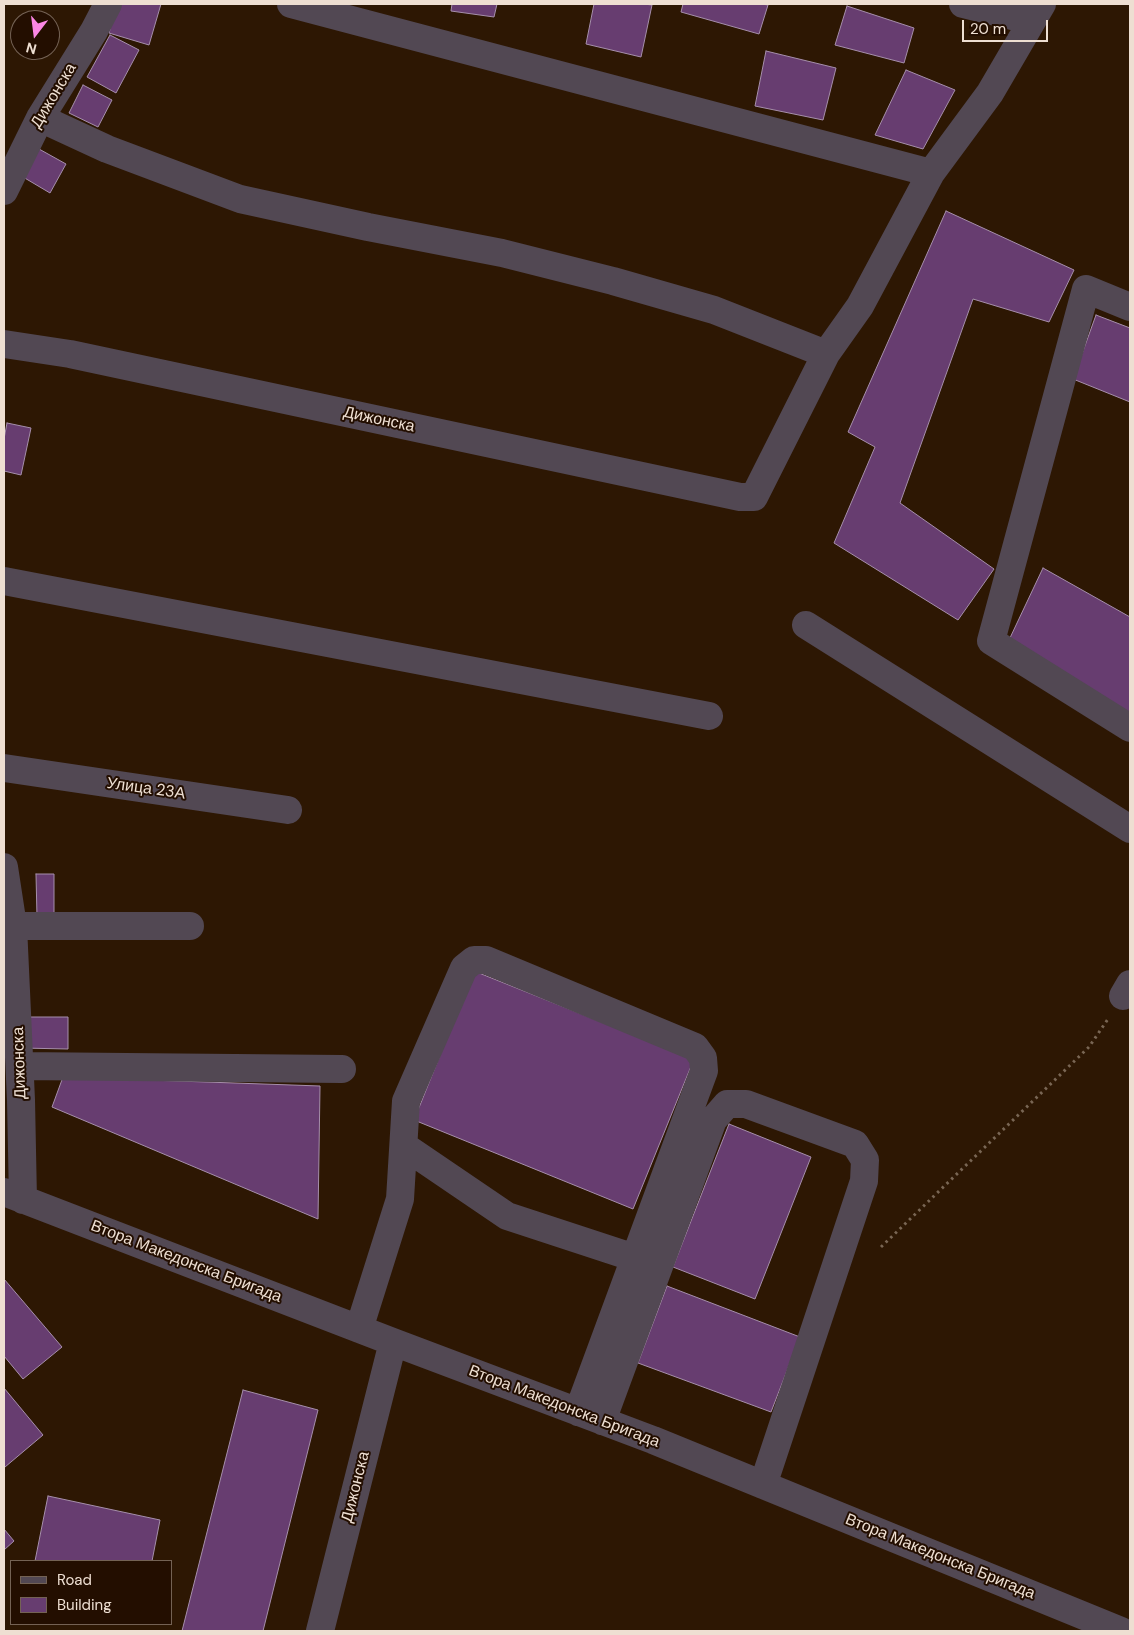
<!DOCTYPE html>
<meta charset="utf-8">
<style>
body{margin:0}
#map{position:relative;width:1134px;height:1635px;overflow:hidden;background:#2d1703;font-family:"DM Sans",sans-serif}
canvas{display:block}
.frame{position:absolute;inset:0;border:5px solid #eedfd2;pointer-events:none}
.legend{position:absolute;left:10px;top:1560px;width:162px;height:65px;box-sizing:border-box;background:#230e00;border:1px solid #746254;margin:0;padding:6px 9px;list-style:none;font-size:15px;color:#eedfd2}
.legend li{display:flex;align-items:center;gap:10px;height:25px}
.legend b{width:25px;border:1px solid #746254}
.north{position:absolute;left:10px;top:10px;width:50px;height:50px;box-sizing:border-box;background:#230e00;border:1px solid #746254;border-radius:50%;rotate:195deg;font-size:14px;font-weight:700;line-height:20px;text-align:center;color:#eedfd2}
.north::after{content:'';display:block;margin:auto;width:18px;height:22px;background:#fb86e5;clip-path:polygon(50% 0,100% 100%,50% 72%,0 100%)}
.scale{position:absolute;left:962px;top:20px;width:86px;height:22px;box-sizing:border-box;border:2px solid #eedfd2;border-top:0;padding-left:6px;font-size:15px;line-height:18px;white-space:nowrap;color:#eedfd2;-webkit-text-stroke:4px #230e00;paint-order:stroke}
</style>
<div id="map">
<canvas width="1134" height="1635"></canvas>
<div class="frame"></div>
<ul class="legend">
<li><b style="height:6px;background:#524853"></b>Road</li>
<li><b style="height:14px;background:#673d70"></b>Building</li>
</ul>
<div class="north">N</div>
<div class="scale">20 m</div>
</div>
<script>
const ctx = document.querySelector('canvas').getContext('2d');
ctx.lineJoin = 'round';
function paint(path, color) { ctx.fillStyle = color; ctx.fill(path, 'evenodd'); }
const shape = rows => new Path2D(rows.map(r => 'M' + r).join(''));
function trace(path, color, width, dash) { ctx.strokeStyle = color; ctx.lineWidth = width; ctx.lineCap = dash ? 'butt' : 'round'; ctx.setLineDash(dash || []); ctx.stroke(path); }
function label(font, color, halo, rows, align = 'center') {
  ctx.font = font + ' "DM Sans",sans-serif'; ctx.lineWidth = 4; ctx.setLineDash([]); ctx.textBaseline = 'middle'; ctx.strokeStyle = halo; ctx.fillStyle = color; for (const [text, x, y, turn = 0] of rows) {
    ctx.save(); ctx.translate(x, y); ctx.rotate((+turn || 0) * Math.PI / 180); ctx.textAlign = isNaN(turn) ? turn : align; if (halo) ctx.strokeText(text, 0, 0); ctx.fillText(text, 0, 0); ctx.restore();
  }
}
const building = shape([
 [117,4,161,4,149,45,109,33,117,4],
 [452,4,497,4,494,17,451,11,452,4],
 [594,4,644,4,652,5,641,57,586,44,594,4],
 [683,4,762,4,768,5,759,34,681,12,683,4],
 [847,6,914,28,904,63,835,45,847,6],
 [110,35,139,50,116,93,87,77,110,35],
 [766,51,836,68,823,120,755,106,766,51],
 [906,70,955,90,923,149,875,135,906,70],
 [83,85,112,100,98,127,69,113,83,85],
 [39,149,66,164,50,193,23,177,39,149],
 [946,211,1074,270,1049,322,973,299,900,503,994,569,958,620,834,543,875,447,848,432,946,211],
 [1096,315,1130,328,1130,402,1073,379,1096,315],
 [7,423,31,428,21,475,4,471,4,439,7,423],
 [1043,568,1130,617,1130,714,1009,640,1043,568],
 [36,874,54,874,54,917,37,917,36,874],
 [474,971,694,1059,633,1209,414,1120,474,971],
 [21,1017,68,1017,68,1049,21,1048,21,1017],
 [63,1077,320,1086,318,1219,52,1107,63,1077],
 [729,1124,811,1157,755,1299,673,1267,729,1124],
 [4,1279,62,1347,23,1379,4,1356,4,1279],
 [667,1286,800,1337,771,1412,638,1363,667,1286],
 [4,1388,43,1435,5,1467,4,1466,4,1388],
 [243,1390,318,1410,263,1631,182,1631,243,1390],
 [48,1496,160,1520,152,1561,35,1561,48,1496],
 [4,1529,14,1541,4,1550,4,1529]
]);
paint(building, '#673d70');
trace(building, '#a68fab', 1);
trace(shape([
 [881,1247,1089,1047,1108,1019]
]), '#796654', 3, [2.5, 4]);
trace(shape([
 [291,4,931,173],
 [963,4,1032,21],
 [40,118,107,149,240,199,368,227,502,253,613,281,714,310,826,354],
 [4,191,40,118,94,31,108,4],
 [1130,307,1086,289,991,641,1130,728],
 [4,344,70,354,740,497,754,497,826,354,860,306,931,173,990,93,1042,4],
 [4,581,709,716],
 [806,625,1130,829],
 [4,768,288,810],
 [4,867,13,926,21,1100,23,1200],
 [13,926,190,926],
 [1123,996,1130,984],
 [20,1066,342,1069],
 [404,1146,507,1216,635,1258],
 [4,1192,393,1342,653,1440,1121,1631],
 [359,1329,400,1199,406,1101,464,968,474,960,486,960,695,1047,703,1058,704,1071,578,1412],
 [602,1421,713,1120,727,1104,746,1104,855,1144,865,1160,864,1181,763,1485],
 [320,1631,393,1342]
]), '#524853', 28);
label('16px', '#eedfd2', '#230e00', [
 ["Дижонска",54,96,-59],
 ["Дижонска",379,420,12],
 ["Улица 23А",146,789,8],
 ["Дижонска",20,1063,-92],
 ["Втора Македонска Бригада",186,1262,21],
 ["Втора Македонска Бригада",564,1407,21],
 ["Дижонска",356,1487,-76],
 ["Втора Македонска Бригада",940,1557,22]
]);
</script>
